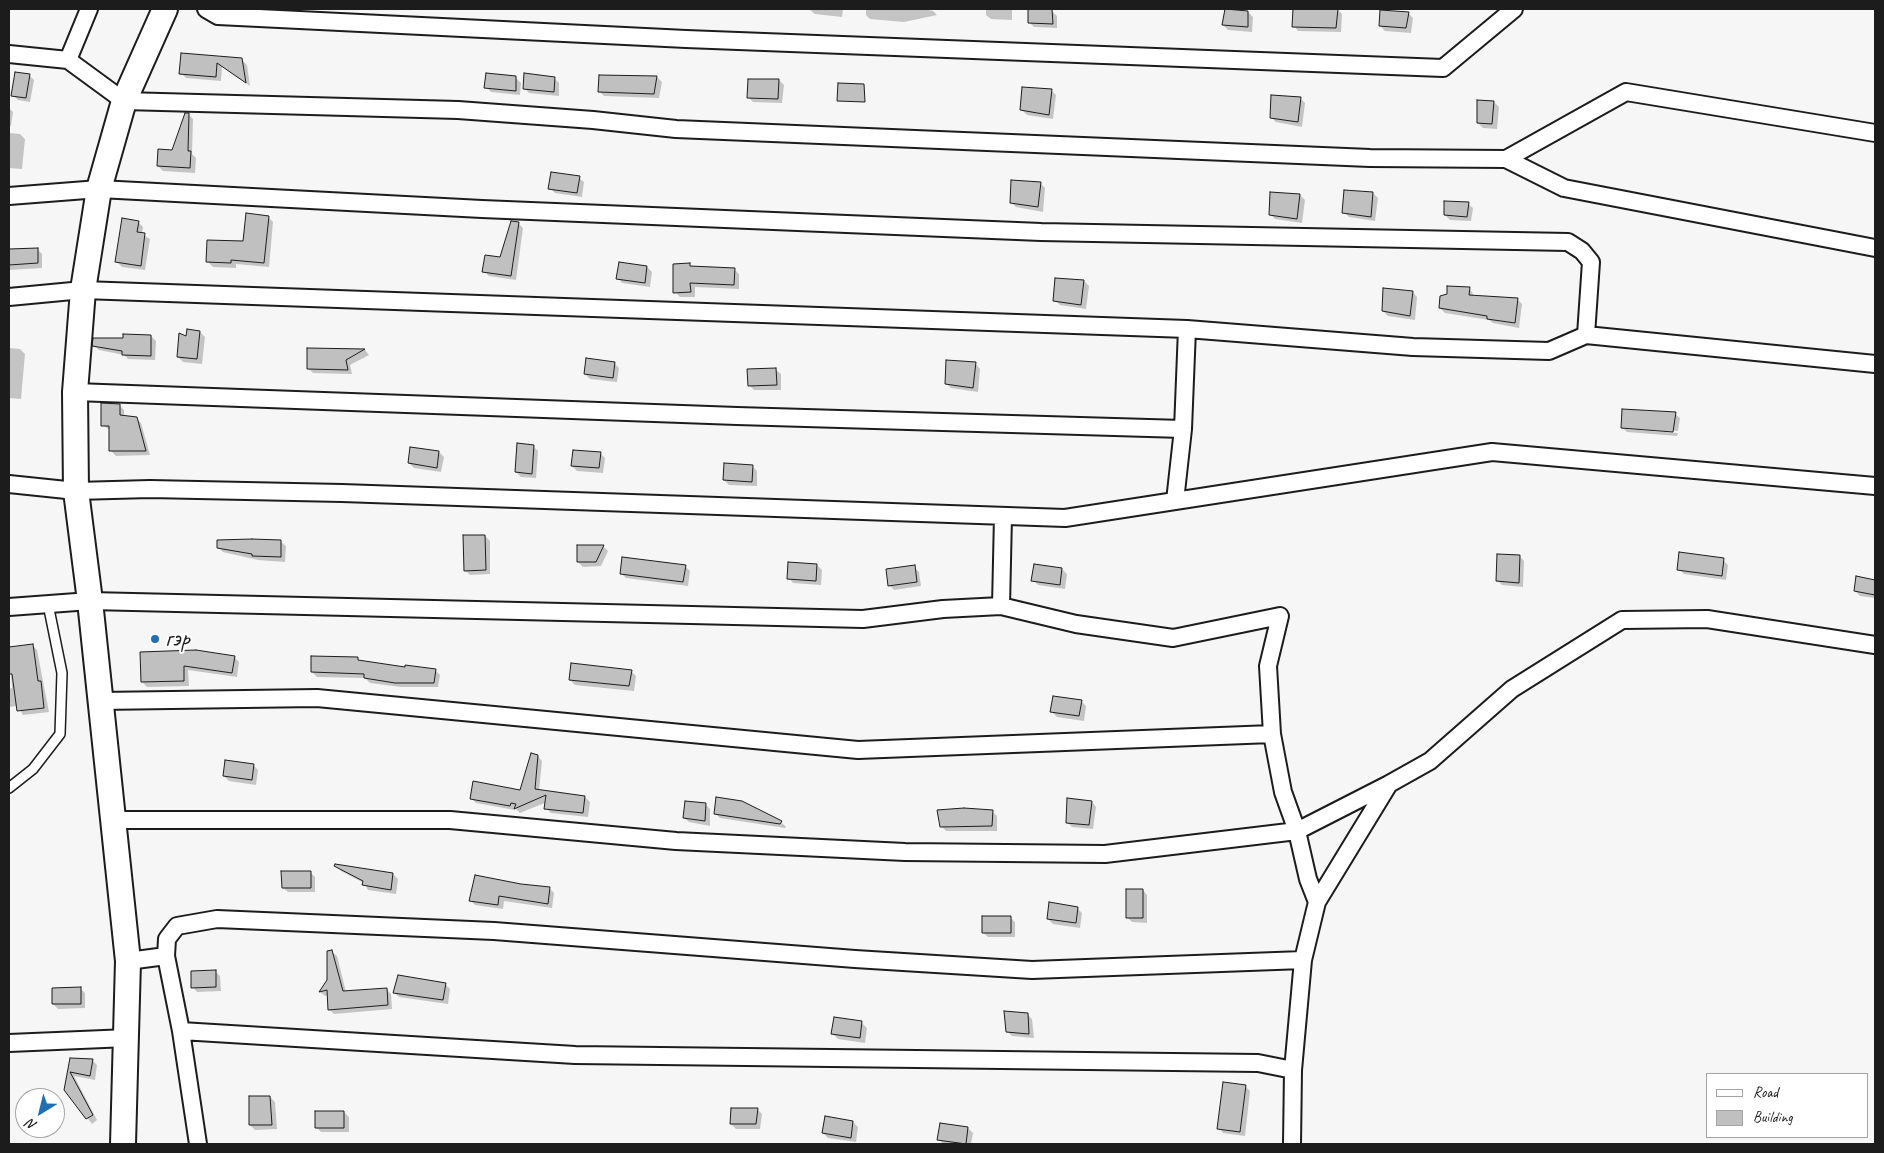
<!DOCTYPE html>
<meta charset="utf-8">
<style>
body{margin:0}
#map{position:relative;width:1884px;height:1153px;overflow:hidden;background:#f6f6f6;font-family:Caveat,sans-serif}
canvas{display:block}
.frame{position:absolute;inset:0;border:10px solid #1c1c1c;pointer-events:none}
.legend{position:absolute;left:1706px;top:1073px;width:162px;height:65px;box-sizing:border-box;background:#fff;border:1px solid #a4a4a4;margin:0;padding:6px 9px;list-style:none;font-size:15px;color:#1c1c1c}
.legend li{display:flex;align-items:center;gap:10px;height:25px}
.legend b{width:25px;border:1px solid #a4a4a4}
.north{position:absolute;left:15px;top:1088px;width:50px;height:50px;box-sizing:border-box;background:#fff;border:1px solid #a4a4a4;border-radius:50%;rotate:216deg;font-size:14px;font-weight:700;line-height:20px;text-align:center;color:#1c1c1c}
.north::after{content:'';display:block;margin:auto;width:18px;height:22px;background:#1f6fb2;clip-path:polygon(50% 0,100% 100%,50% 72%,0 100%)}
</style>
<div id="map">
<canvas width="1884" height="1153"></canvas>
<div class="frame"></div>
<ul class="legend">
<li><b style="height:6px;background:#fff"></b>Road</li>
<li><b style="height:14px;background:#c0c0c0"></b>Building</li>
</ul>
<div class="north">N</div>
</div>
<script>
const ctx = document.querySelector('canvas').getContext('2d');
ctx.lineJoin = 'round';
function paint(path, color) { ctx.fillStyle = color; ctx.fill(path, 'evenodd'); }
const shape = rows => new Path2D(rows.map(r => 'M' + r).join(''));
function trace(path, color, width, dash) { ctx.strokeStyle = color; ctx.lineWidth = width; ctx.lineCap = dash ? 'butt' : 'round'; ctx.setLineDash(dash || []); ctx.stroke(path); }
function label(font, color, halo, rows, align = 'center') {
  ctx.font = font + ' Caveat,sans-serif'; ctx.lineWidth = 4; ctx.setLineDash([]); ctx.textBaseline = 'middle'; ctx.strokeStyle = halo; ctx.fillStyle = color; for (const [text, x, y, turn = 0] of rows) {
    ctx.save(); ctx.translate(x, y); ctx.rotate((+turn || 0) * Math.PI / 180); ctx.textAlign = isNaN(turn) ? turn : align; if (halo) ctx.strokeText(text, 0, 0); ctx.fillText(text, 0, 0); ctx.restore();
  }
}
paint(shape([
 [843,9,842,17,815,14,810,10],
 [866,9,923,9,933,11,937,15,904,22,870,19,866,15],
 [986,9,1012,9,1012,20,991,19,986,15],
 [1029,9,1052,11,1057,16,1057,28,1034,27,1029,22],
 [1294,9,1337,9,1342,14,1341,32,1298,31,1294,26],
 [1248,12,1253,17,1252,32,1228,30,1223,25],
 [1408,13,1413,18,1411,33,1385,31,1380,26],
 [182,55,242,60,247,65,250,86,222,66,221,81,186,78,181,73],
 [29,75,34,80,30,102,18,100,13,95],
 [657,77,662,82,659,98,604,96,599,91],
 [516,78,521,83,520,95,491,92,486,87],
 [554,78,559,83,559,96,529,93,524,88],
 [779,80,784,85,782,103,753,102,748,97],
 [1051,90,1056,95,1053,119,1027,115,1022,110],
 [1300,98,1305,103,1302,127,1276,122,1271,117],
 [1478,102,1494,102,1499,107,1497,129,1483,128,1478,123],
 [9,108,13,112,11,126,9,125],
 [188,114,193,119,192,154,196,158,195,173,163,171,158,166,173,151],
 [9,133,20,134,25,139,22,169,9,168],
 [579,178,584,182,582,197,555,193,550,188],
 [1040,183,1045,188,1043,212,1016,207,1011,202],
 [1373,193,1378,198,1375,221,1349,217,1344,212],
 [1300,195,1305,200,1302,223,1275,219,1270,214],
 [1468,204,1473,208,1471,221,1450,220,1445,215],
 [268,217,273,222,269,267,236,264,236,268,213,267,208,262,245,243],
 [138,222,143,227,142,234,150,239,145,270,122,267,117,262],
 [518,223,523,228,516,280,489,276,484,271,501,258],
 [37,249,42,254,42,268,9,270,9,250],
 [674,265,734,269,739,274,739,289,695,287,695,297,680,297,675,292],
 [647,267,652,272,650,287,622,283,618,278],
 [1084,281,1089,286,1086,309,1060,305,1055,300],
 [1470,289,1474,296,1517,299,1522,304,1519,328,1493,323,1489,320,1445,313,1440,308],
 [1413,292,1417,297,1415,320,1388,316,1383,311],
 [200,332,205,337,202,364,183,362,178,357,187,337],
 [151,336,156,341,155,360,128,359,124,355,99,350,94,345],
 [9,348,20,349,25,354,21,399,9,398],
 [309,349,365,350,369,355,350,365,352,374,313,373,308,368],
 [614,363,619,368,617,382,590,379,585,374],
 [976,364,980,369,978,392,951,388,946,383],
 [776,370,781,374,781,390,754,390,749,385],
 [119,405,124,410,124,417,136,418,141,423,150,455,116,456,111,451,110,430,102,425],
 [1675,414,1680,418,1678,431,1625,427,1625,429,1678,433,1677,436,1627,432,1622,427],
 [533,446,538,451,536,478,521,477,516,472],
 [439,452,444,457,441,472,414,468,409,463],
 [600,453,605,458,603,473,577,471,572,466],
 [752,466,757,471,757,486,729,485,724,480],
 [485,536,490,541,490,574,470,575,465,570],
 [281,542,286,546,285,562,258,560,223,552,218,547],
 [603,546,608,551,601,566,583,567,578,562],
 [1519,556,1524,561,1523,587,1502,585,1497,580],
 [1723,560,1728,565,1726,580,1684,574,1679,569],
 [817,565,822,570,821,585,793,583,789,578],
 [1035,565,1062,569,1067,574,1065,589,1038,585,1033,580],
 [685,566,690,571,688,586,626,578,621,573],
 [914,567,919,572,921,586,894,590,889,585],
 [1857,578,1875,581,1875,598,1860,596,1855,591],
 [32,645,37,650,49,712,23,715,18,706,9,707,9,689,12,688,9,648],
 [141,653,234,657,239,662,237,677,188,670,189,686,147,687,142,682],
 [357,658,361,662,406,669,435,670,440,675,438,687,401,687,370,683,365,678,317,677,312,672],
 [631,671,636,676,634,691,575,685,570,680],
 [1081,701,1086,706,1084,721,1057,717,1052,712],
 [538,756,542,761,539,791,585,797,590,802,588,817,551,813,546,808,547,802,520,813,515,808,515,810,476,803,471,798,521,792],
 [253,765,258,770,256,785,229,781,224,776],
 [1092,802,1096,807,1093,829,1072,827,1067,822],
 [705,804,710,809,710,826,689,822,684,818],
 [992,811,997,816,997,831,946,831,941,826],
 [715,813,781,822,786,827,785,828,720,818],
 [336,866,393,874,398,879,396,894,368,890,364,883,341,871],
 [310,872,315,877,315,892,288,892,283,888],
 [521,885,549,888,554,893,552,908,504,901,503,909,475,905,471,901],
 [1143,890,1147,895,1147,923,1132,922,1127,917],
 [1077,908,1082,913,1080,928,1053,924,1048,919],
 [1010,917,1015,922,1015,937,988,937,983,932],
 [332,952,337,956,346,992,386,989,391,994,392,1009,334,1014,329,1009,329,995,325,996,320,992,328,980],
 [215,971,220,976,221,991,197,992,193,987],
 [445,984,450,989,448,1004,399,997,394,992],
 [80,988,85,993,85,1008,58,1009,53,1004],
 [1027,1014,1032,1019,1034,1038,1012,1036,1007,1031],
 [835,1019,862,1023,867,1028,865,1043,838,1039,833,1034],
 [71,1059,92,1060,97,1065,95,1080,74,1076,97,1120,92,1124,66,1090],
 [1245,1086,1250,1091,1245,1136,1223,1133,1219,1128],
 [270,1097,275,1102,277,1129,255,1130,250,1125],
 [757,1109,762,1114,760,1129,736,1129,731,1124],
 [344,1112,349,1117,349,1132,321,1132,316,1127],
 [853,1122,858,1127,856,1142,828,1138,823,1133],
 [968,1128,973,1133,971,1144,943,1144,939,1139]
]), '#0003');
const building = shape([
 [1028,9,1052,9,1053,24,1028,23,1028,9],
 [1225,9,1248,11,1248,27,1222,25,1225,9],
 [1293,9,1338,9,1336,28,1292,27,1293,9],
 [1380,10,1409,12,1406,28,1379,26,1380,10],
 [181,53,242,58,246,83,217,63,216,77,179,74,181,53],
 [15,72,30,74,26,98,11,96,15,72],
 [486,73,516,76,516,91,484,88,486,73],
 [524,73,555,77,554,92,523,89,524,73],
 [599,75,657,76,654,94,598,92,599,75],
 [748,79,779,79,778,99,747,98,748,79],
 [838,83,864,84,865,102,837,101,838,83],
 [1022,87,1052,89,1049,115,1020,110,1022,87],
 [1271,95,1301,97,1298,122,1270,118,1271,95],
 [1477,100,1494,101,1492,124,1477,123,1477,100],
 [185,113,189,113,188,151,191,151,190,168,157,166,158,149,172,150,185,113],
 [551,172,580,176,577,193,548,189,551,172],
 [1011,180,1041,182,1038,207,1010,203,1011,180],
 [1344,190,1373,192,1371,217,1342,213,1344,190],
 [1270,192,1300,194,1297,219,1269,215,1270,192],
 [1444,201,1469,202,1467,217,1444,215,1444,201],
 [246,213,269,216,264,263,231,260,231,263,206,262,207,240,243,241,246,213],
 [122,218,139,221,137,232,145,233,141,266,115,262,122,218],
 [511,221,519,222,511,276,482,272,485,255,500,257,511,221],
 [38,248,38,263,9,265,9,249,38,248],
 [619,262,647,266,645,283,616,279,619,262],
 [690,263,690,266,735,268,734,285,690,283,691,292,673,293,673,264,690,263],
 [1055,278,1084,280,1081,305,1053,301,1055,278],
 [1447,286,1470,287,1469,295,1518,298,1515,323,1487,319,1487,316,1439,308,1440,296,1447,294,1447,286],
 [1383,288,1413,291,1410,316,1382,311,1383,288],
 [187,329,200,331,197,359,177,357,179,333,186,336,187,329],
 [123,334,151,335,151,356,122,355,122,351,92,346,93,338,123,338,123,334],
 [307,348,365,349,346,360,348,370,307,369,307,348],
 [586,358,615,362,613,378,584,374,586,358],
 [946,360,976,362,973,388,945,384,946,360],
 [776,368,777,385,748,386,747,369,776,368],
 [101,403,120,404,120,415,137,417,146,451,109,451,109,426,101,426,101,403],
 [1622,409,1676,412,1673,432,1621,428,1622,409],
 [517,443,534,445,532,474,515,472,517,443],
 [410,447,439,451,437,468,408,463,410,447],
 [573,450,601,452,599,468,571,466,573,450],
 [724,463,753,465,752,482,723,480,724,463],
 [463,535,485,535,486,570,464,571,463,535],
 [252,539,281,540,281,557,252,556,252,554,217,548,217,540,252,539],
 [577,545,604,545,596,562,577,562,577,545],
 [1679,552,1724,558,1722,576,1677,570,1679,552],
 [1497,554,1520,555,1519,583,1496,581,1497,554],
 [622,557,686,565,683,582,620,574,622,557],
 [788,562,817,564,816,581,787,579,788,562],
 [1034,564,1062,568,1060,585,1031,581,1034,564],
 [915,565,917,582,888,586,886,569,915,565],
 [1856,576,1875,580,1875,595,1854,591,1856,576],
 [33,644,38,681,41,681,44,708,17,711,12,674,9,674,9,647,33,644],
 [196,650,235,656,232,673,184,666,184,681,141,682,140,652,196,650],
 [311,656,358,657,358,660,405,667,405,665,436,669,434,683,395,683,364,678,364,674,311,672,311,656],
 [571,663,632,670,629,686,569,680,571,663],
 [1053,696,1082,700,1079,716,1050,712,1053,696],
 [531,753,538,755,535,789,585,796,583,813,544,809,546,795,514,809,516,804,511,803,510,806,470,799,473,781,520,790,531,753],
 [225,760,254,764,252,780,223,776,225,760],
 [716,797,742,801,782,821,780,824,714,814,716,797],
 [1067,798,1092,801,1089,825,1066,823,1067,798],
 [685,801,706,803,705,821,683,818,685,801],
 [964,808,993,810,992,826,940,827,937,810,964,808],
 [335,864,393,873,391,890,362,885,363,881,334,866,335,864],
 [281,871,311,871,311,888,282,888,281,871],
 [475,875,521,884,550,887,548,904,499,896,498,905,469,901,475,875],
 [1126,889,1143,889,1143,918,1126,918,1126,889],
 [1049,902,1078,907,1076,923,1047,919,1049,902],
 [982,916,1011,916,1011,933,982,933,982,916],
 [332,950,343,991,387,988,388,1005,328,1010,327,990,319,992,327,980,327,951,332,950],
 [216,970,216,987,191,988,191,971,216,970],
 [398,975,446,983,443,1000,393,993,398,975],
 [81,987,81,1004,52,1004,52,988,81,987],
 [1004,1011,1028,1013,1029,1034,1006,1032,1004,1011],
 [834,1017,862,1021,860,1038,831,1034,834,1017],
 [70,1058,93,1059,90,1076,70,1072,93,1115,86,1119,64,1090,70,1058],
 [1223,1082,1246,1085,1240,1132,1217,1129,1223,1082],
 [249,1096,270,1096,272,1125,249,1125,249,1096],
 [731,1108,758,1108,756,1124,730,1124,731,1108],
 [315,1111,344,1111,344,1128,315,1128,315,1111],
 [825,1116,853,1121,851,1138,822,1133,825,1116],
 [940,1123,968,1127,966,1144,937,1140,940,1123]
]);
paint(building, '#c0c0c0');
trace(building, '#1c1c1c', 1);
const lane = shape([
 [9,788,33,769,60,734,62,673,48,604]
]);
const street = shape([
 [206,9,218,16,686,39,1443,68,1514,9],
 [9,54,68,60,124,101,458,110,593,120,676,129,1370,158,1506,159,1626,92,1875,133],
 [68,60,89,9],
 [1506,159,1564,188,1875,248],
 [9,196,99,189,482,209,1041,232,1568,242,1582,251,1591,262,1586,335,1875,364],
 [9,297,83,290,1187,329,1413,347,1549,351,1586,335],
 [75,392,737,416,1183,429],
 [9,484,76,491,150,489,342,493,1065,518,1492,452,1875,486],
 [1175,501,1183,429,1187,329],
 [1001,606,1003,516],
 [9,607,90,601,863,619,943,609,1001,606,1076,624,1173,638,1280,616,1268,666,1272,734,1283,792,1297,831,1308,879,1317,902],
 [99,701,317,698,858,750,1272,734],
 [114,820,450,820,676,841,905,852,1105,854,1297,831,1389,784],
 [166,956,167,939,177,926,217,919,494,931,855,959,1032,970,1303,960],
 [128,961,166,956,181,1031,198,1144],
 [181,1031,575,1055,1258,1063,1293,1070],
 [9,1043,128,1038],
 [1292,1144,1293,1070,1303,960,1317,902,1389,784,1430,761,1512,689,1622,620,1707,619,1875,645]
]);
const secondary = shape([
 [123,1144,128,961,90,601,76,491,75,392,83,290,99,189,124,101,165,9]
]);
trace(lane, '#1c1c1c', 12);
trace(street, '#1c1c1c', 20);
trace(secondary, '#1c1c1c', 28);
trace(lane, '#fff', 9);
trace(street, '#fff', 16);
trace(secondary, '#fff', 24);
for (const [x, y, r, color] of [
 [155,639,5,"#1f6fb2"]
]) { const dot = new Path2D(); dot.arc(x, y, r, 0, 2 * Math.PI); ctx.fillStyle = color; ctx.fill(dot); trace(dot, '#fff', 2); }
label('25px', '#1c1c1c', '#fff', [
 ["гэр",165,639]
], 'left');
</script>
